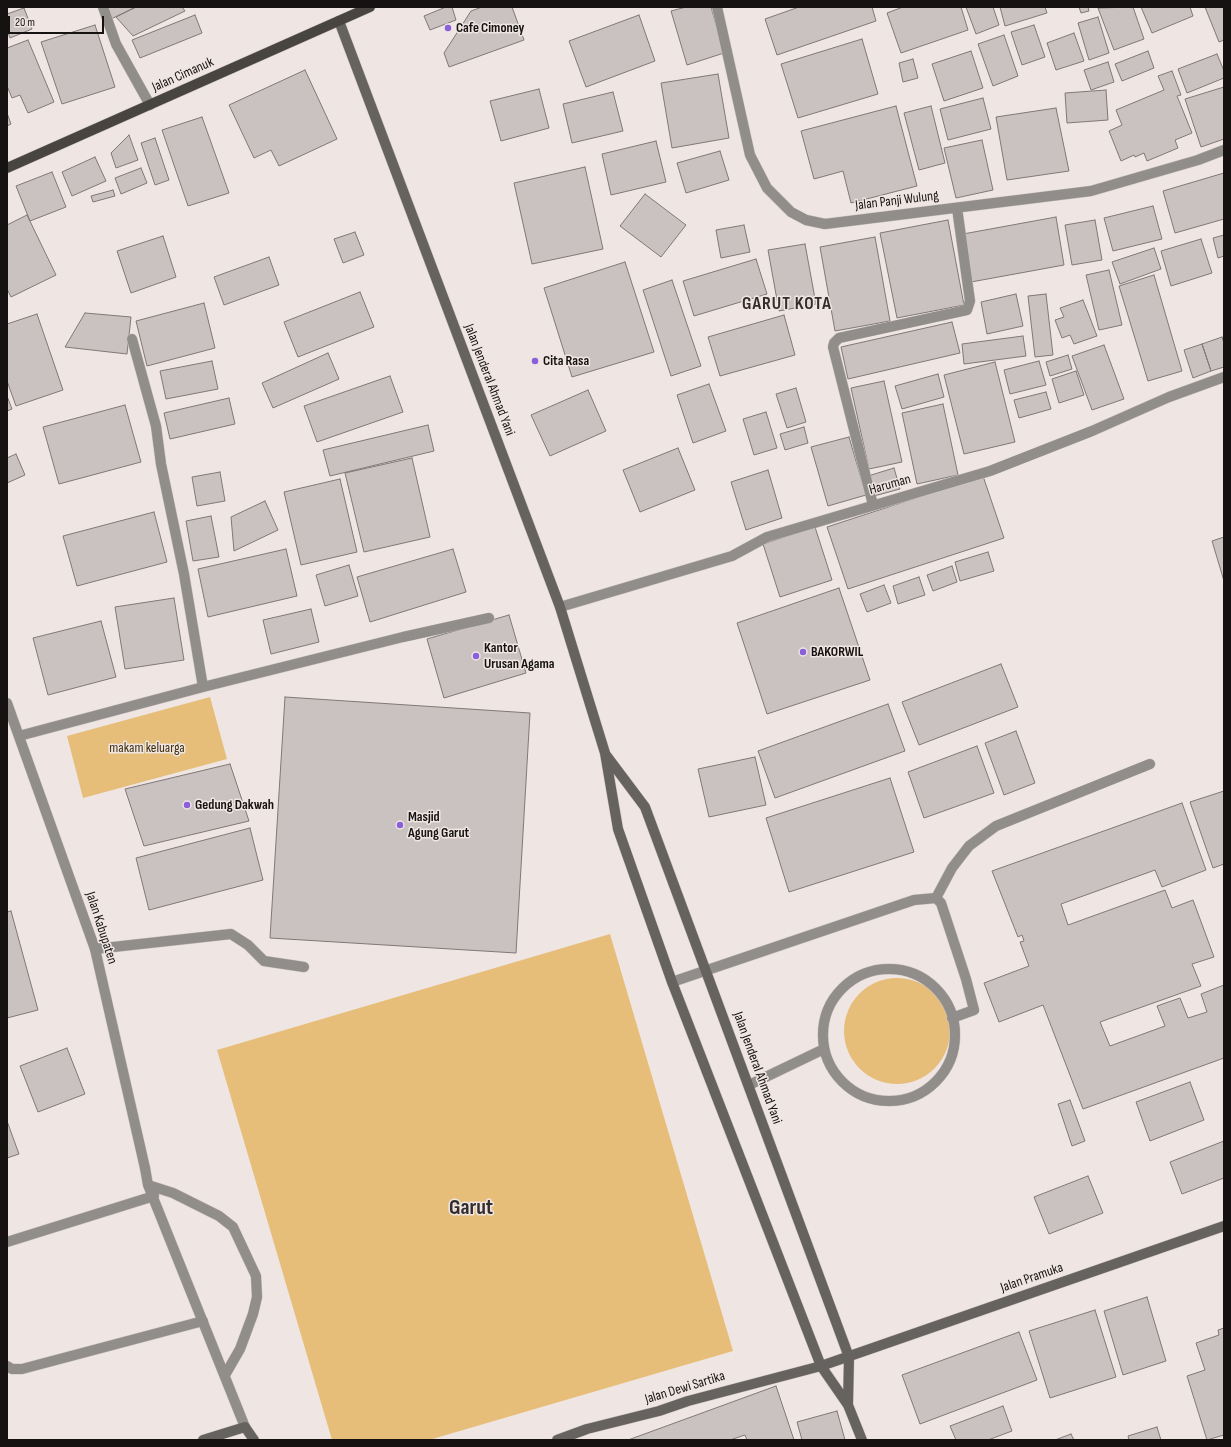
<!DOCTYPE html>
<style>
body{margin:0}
#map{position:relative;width:1231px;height:1447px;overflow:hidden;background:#efe6e3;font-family:"Sofia Sans Condensed",sans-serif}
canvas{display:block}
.frame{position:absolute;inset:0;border:8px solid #151211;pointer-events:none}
.scale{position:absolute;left:8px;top:16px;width:96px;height:18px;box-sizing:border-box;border:2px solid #151211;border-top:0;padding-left:5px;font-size:12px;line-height:14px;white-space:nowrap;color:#151211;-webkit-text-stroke:3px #efe6e3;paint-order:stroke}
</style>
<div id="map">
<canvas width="1231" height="1447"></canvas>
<div class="frame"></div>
<div class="scale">20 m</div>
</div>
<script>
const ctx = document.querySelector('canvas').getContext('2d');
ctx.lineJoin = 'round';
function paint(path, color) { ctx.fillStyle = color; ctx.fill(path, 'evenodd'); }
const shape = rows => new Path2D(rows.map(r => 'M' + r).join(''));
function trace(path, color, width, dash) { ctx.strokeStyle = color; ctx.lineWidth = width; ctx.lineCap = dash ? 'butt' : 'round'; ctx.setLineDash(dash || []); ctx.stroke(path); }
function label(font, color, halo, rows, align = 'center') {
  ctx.font = font + ' "Sofia Sans Condensed",sans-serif'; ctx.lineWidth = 3; ctx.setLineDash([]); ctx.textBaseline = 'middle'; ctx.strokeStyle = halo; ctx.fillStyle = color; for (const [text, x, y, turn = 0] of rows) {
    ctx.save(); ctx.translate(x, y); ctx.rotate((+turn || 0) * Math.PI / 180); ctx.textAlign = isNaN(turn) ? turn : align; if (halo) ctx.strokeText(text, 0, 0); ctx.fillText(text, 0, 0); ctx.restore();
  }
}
paint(shape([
 [210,697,227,759,83,798,67,736],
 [610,934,733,1351,429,1440,332,1440,217,1050],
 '844 1031a53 53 0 1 1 106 0a53 53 0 1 1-106 0Z'
]), '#e6be7a');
const building = shape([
 [105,7,136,7,111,19,105,7],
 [136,7,182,7,185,11,133,36,116,17,136,7],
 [446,7,452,7,456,20,430,30,424,16,446,7],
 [482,7,512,7,524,40,449,67,444,53,471,11,482,7],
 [686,7,711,7,724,53,687,65,671,11,686,7],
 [799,7,872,7,876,21,777,55,765,19,799,7],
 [903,7,961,7,968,30,901,53,887,13,903,7],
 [966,7,993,7,999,25,976,34,966,7],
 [1000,7,1045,7,1047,13,1005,26,1000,7],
 [1079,7,1088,7,1089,11,1081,13,1079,7],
 [1133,7,1144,39,1114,50,1098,8,1133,7],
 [1141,7,1190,7,1193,16,1152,33,1141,7],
 [1205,7,1224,7,1224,40,1219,42,1205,7],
 [24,8,32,29,10,38,7,30,7,14,24,8],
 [195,15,202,33,140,58,132,40,195,15],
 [639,15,655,61,586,87,569,41,639,15],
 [1098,17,1109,53,1089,60,1078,23,1098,17],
 [95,25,115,87,62,104,41,42,95,25],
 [1034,25,1045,57,1022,65,1011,32,1034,25],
 [1074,33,1084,61,1056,70,1047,43,1074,33],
 [1004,35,1018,76,993,86,978,44,1004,35],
 [862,39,878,94,798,118,781,64,862,39],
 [28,40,54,102,28,113,20,95,12,98,7,86,7,48,28,40],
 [971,51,983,88,944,101,932,64,971,51],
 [1148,51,1154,68,1122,81,1115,64,1148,51],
 [1217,54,1224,71,1224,78,1187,93,1178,69,1217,54],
 [913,59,918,78,903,82,899,63,913,59],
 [1108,62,1114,82,1091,90,1084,70,1108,62],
 [305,70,337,139,279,166,271,150,254,158,229,105,305,70],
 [1172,71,1181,95,1177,96,1192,133,1175,140,1178,148,1147,161,1144,153,1135,157,1134,155,1121,161,1109,131,1122,125,1116,110,1164,90,1158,76,1172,71],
 [718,74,729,138,672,148,661,83,718,74],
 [1224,87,1224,139,1201,147,1185,99,1224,87],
 [539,89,549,128,501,141,490,101,539,89],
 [1106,90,1108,120,1067,123,1065,93,1106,90],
 [613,92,623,131,572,143,563,104,613,92],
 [983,98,991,129,948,140,940,109,983,98],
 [896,106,917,186,851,203,843,171,814,179,801,131,896,106],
 [931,106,945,163,919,170,904,113,931,106],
 [1056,108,1069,171,1007,180,996,117,1056,108],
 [7,113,11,124,7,126,7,113],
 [202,117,229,193,188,206,162,130,202,117],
 [129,135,138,160,116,168,111,153,129,135],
 [155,138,169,180,155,185,141,143,155,138],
 [982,140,993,190,956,198,944,148,982,140],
 [656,141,666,182,611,195,602,154,656,141],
 [720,151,729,180,686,193,677,163,720,151],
 [95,157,106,181,72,196,62,172,95,157],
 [585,167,603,249,532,264,514,183,585,167],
 [141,168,147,183,121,194,115,178,141,168],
 [52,172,66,207,30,221,16,186,52,172],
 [1224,173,1224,219,1175,233,1163,191,1224,173],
 [113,190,115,196,93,202,91,196,113,190],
 [645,194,686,225,661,257,620,226,645,194],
 [1153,206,1162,239,1113,251,1104,218,1153,206],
 [27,215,56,275,11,297,7,289,7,225,27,215],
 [1056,217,1064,265,971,282,963,234,1056,217],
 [948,220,964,305,897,318,880,233,948,220],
 [1095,220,1102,260,1072,265,1065,225,1095,220],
 [744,225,750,252,721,258,716,230,744,225],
 [355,232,364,255,343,263,334,239,355,232],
 [1224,235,1224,256,1218,258,1213,238,1224,235],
 [163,236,176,277,131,293,117,251,163,236],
 [875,237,890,321,835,331,820,247,875,237],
 [1201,239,1212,273,1171,286,1161,251,1201,239],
 [805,244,816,304,779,311,768,250,805,244],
 [1154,248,1161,269,1120,284,1112,262,1154,248],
 [269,257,279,285,224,305,214,277,269,257],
 [756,259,767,294,694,316,683,281,756,259],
 [625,262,654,352,572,377,544,288,625,262],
 [1109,270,1122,325,1099,330,1086,275,1109,270],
 [1154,275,1182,371,1148,381,1119,286,1154,275],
 [672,280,701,366,671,376,643,290,672,280],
 [360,292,374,327,298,357,284,322,360,292],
 [1016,294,1023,326,987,334,981,302,1016,294],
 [1046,294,1053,355,1035,357,1028,296,1046,294],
 [1083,300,1097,336,1074,344,1070,335,1062,338,1055,320,1064,317,1060,308,1083,300],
 [204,303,215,348,147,366,136,321,204,303],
 [85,313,131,317,127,354,65,347,85,313],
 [37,314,63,390,16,406,7,381,7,324,37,314],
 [784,315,795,355,720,376,708,337,784,315],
 [952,322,960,353,848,379,841,347,952,322],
 [1023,336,1026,356,964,364,962,344,1023,336],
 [1222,337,1224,343,1224,367,1211,371,1202,344,1222,337],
 [1202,344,1211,371,1193,378,1184,350,1202,344],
 [1104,345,1124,399,1092,410,1072,356,1104,345],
 [328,353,339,379,273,408,262,383,328,353],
 [1068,355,1072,369,1050,376,1046,362,1068,355],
 [212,361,218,389,166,399,160,371,212,361],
 [1039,361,1046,385,1010,394,1004,370,1039,361],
 [995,362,1015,442,964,454,944,375,995,362],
 [1076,371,1084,395,1059,403,1052,379,1076,371],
 [938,374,944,397,902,409,895,386,938,374],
 [390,376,403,412,317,442,304,406,390,376],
 [884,381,902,462,869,469,851,388,884,381],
 [709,384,726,431,693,443,677,395,709,384],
 [796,388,806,422,787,428,776,394,796,388],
 [588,390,606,431,550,456,531,415,588,390],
 [1046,392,1051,409,1019,418,1014,400,1046,392],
 [7,396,12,409,7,411,7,396],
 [229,398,235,424,170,439,164,413,229,398],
 [943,404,958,475,917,484,902,413,943,404],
 [125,405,141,462,59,484,43,427,125,405],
 [766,412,777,448,754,455,743,419,766,412],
 [428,425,434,451,330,476,323,450,428,425],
 [804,427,808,443,785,450,780,434,804,427],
 [849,437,866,495,828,506,811,447,849,437],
 [678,448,695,490,640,512,623,470,678,448],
 [16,454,25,475,7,483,7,458,16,454],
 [412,458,430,537,364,552,345,473,412,458],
 [894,468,900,489,874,496,868,476,894,468],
 [768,470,782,518,746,530,731,482,768,470],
 [220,472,225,501,197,506,192,477,220,472],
 [983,476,1004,538,848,589,827,527,983,476],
 [340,479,357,552,301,565,284,492,340,479],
 [265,501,278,530,234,551,231,517,265,501],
 [154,512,167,562,77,586,63,536,154,512],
 [211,516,219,557,193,561,186,521,211,516],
 [815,527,832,580,780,597,763,544,815,527],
 [1224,537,1224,581,1212,541,1224,537],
 [286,549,297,596,208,617,198,569,286,549],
 [453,549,466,592,370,622,357,577,453,549],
 [988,552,994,571,960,581,955,562,988,552],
 [349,565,358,596,325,606,316,575,349,565],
 [952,566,957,582,933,591,927,575,952,566],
 [919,577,925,595,898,604,893,586,919,577],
 [884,585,891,603,867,612,860,594,884,585],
 [839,588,870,680,767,714,737,623,839,588],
 [174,598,184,660,125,669,115,607,174,598],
 [311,609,319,642,271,654,263,620,311,609],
 [509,615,526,673,444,698,427,639,509,615],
 [101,621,116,677,48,695,33,638,101,621],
 [1001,664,1018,707,919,745,902,702,1001,664],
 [285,697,530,713,516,953,270,938,285,697],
 [888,704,905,751,775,798,758,751,888,704],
 [1016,731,1035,783,1004,795,985,743,1016,731],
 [977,746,994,793,924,818,908,772,977,746],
 [755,757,766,805,709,817,698,769,755,757],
 [230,764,249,821,144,846,125,789,230,764],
 [890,778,914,852,789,892,766,818,890,778],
 [1224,791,1224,864,1213,868,1190,802,1224,791],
 [1182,803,1206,870,1162,887,1155,870,1061,904,1068,925,1165,890,1172,908,1193,900,1214,957,1192,964,1201,986,1100,1022,1110,1046,1165,1026,1157,1006,1180,998,1188,1018,1207,1012,1201,994,1224,985,1224,1058,1083,1109,1043,1005,999,1022,984,983,1029,966,1020,942,1024,941,1022,935,1018,937,992,871,1182,803],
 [250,828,263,880,149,910,136,858,250,828],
 [11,911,38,1010,7,1018,7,912,11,911],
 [67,1048,85,1094,38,1112,20,1066,67,1048],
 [1190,1082,1204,1120,1150,1141,1136,1102,1190,1082],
 [1070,1100,1085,1141,1072,1146,1058,1104,1070,1100],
 [7,1121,19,1154,7,1158,7,1121],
 [1224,1141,1224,1178,1182,1194,1170,1162,1224,1141],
 [1088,1176,1103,1213,1049,1234,1034,1197,1088,1176],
 [1147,1297,1166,1361,1123,1375,1104,1311,1147,1297],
 [1095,1310,1116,1377,1050,1398,1029,1331,1095,1310],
 [1224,1328,1224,1435,1207,1440,1187,1376,1205,1370,1196,1343,1219,1335,1218,1330,1224,1328],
 [1019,1332,1037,1380,920,1424,902,1375,1019,1332],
 [776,1386,794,1440,747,1440,745,1435,730,1440,628,1440,776,1386],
 [1003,1406,1012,1431,988,1440,956,1440,950,1426,1003,1406],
 [837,1411,845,1440,802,1440,797,1422,837,1411],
 [1157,1427,1161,1440,1129,1440,1128,1436,1157,1427],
 [1071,1434,1074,1440,1055,1440,1071,1434]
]);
paint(building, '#cac1c1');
trace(building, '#807777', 1);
const lane = shape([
 [936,898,952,868,969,846,996,826,1150,764],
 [95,949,231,934,248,945,264,961,304,967],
 '823 1035a66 66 0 1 1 132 0a66 66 0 1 1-132 0Z',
 [672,982,914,900,936,898,941,903,966,979,974,1010,952,1018],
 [749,1085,824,1049],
 [145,1168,148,1185,245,1427],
 [148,1185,173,1193,219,1216,233,1227,256,1276,257,1297,253,1314,240,1349,225,1375],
 [7,1242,154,1196],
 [7,1366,12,1369,22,1369,203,1321]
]);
const street = shape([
 [103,7,116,44,150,105],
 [717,7,750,155,767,188,791,212,806,220,825,224,1091,191,1198,160,1224,150],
 [132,339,156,426,161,464,184,574,203,687],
 [873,505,833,347,834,343,839,338,967,310,970,301,957,208],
 [560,607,732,556,767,537,990,471,1092,431,1169,397,1224,377],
 [7,703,95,949,145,1168],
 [19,736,203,687,403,637,489,618]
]);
const secondary = shape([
 [339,21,560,607,605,753,618,829,672,982,821,1366,848,1405,862,1440],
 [606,755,645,807,849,1357,848,1405],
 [203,1440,245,1427,254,1440],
 [557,1440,587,1429,659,1411,688,1401,821,1366,1224,1226]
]);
const primary = shape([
 [7,168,370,7]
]);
trace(lane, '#ccc4c1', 11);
trace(street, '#ccc4c1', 11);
trace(secondary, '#ccc4c1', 11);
trace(primary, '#ccc4c1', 11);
trace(lane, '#908d8b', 10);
trace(street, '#908d8b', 10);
trace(secondary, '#66625f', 10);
trace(primary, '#484440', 10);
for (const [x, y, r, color] of [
 [448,28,4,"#8960da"],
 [535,361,4,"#8960da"],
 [803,652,4,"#8960da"],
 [476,656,4,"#8960da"],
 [187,805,4,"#8960da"],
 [400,825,4,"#8960da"]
]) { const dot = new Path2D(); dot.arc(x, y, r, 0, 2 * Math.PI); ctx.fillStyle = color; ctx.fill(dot); trace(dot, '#efe6e3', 1.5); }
label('bold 14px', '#151211', '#efe6e3', [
 ["Cafe Cimoney",456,28],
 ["Cita Rasa",543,361],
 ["Kantor",484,648],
 ["Urusan Agama",484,664],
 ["BAKORWIL",811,652],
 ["Gedung Dakwah",195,805],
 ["Masjid",408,817],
 ["Agung Garut",408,833]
], 'left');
label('14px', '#151211', '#efe6e3', [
 ["Jalan Cimanuk",183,75,-24],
 ["Jalan Panji Wulung",897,201,-7],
 ["Jalan Jenderal Ahmad Yani",489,380,69],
 ["Haruman",890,485,-16],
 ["Jalan Kabupaten",101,928,72],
 ["Jalan Jenderal Ahmad Yani",757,1068,70],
 ["Jalan Pramuka",1032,1278,-19],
 ["Jalan Dewi Sartika",685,1388,-17]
]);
label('14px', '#3f2d0a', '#efe6e3', [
 ["makam keluarga",147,748]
]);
ctx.letterSpacing = '1px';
label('bold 18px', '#332c2a', '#efe6e3', [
 ["GARUT KOTA",787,304]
]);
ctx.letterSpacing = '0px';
label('bold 22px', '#332c2a', '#efe6e3', [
 ["Garut",471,1208]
]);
</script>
